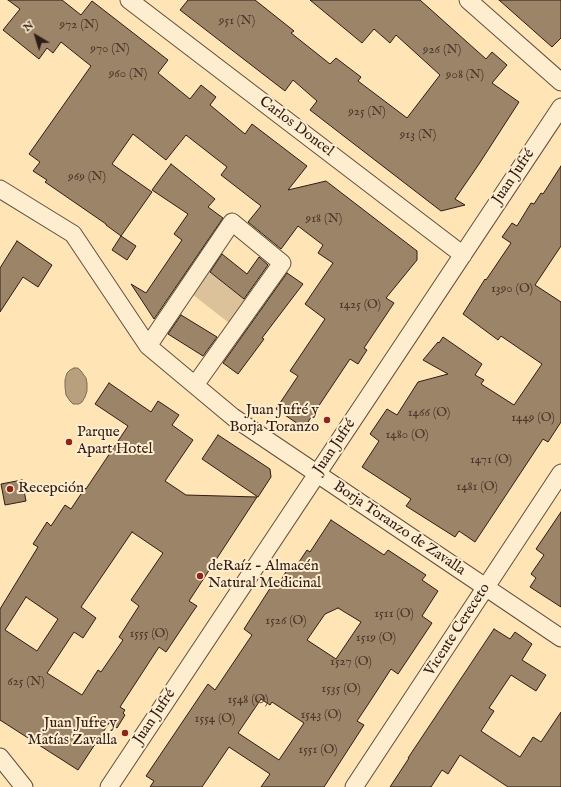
<!DOCTYPE html>
<meta charset="utf-8">
<style>
body{margin:0}
#map{position:relative;width:561px;height:787px;overflow:hidden;background:#ffe4b5;font-family:"IM FELL English",serif}
canvas{display:block}
.north{position:absolute;left:16px;top:16px;width:40px;height:40px;-webkit-text-stroke:3px #ffedcf;paint-order:stroke;rotate:322deg;font-size:11px;font-weight:700;line-height:16px;text-align:center;color:#2f1c15}
.north::after{content:'';display:block;margin:auto;width:14px;height:18px;background:#2f1c15;clip-path:polygon(50% 0,100% 100%,50% 72%,0 100%)}
</style>
<div id="map">
<canvas width="561" height="787"></canvas>
<div class="north">N</div>
</div>
<script>
const ctx = document.querySelector('canvas').getContext('2d');
ctx.lineJoin = 'round';
function paint(path, color) { ctx.fillStyle = color; ctx.fill(path, 'evenodd'); }
const shape = rows => new Path2D(rows.map(r => 'M' + r).join(''));
function trace(path, color, width, dash) { ctx.strokeStyle = color; ctx.lineWidth = width; ctx.lineCap = dash ? 'butt' : 'round'; ctx.setLineDash(dash || []); ctx.stroke(path); }
function label(font, color, halo, rows, align = 'center') {
  ctx.font = font + ' "IM FELL English",serif'; ctx.lineWidth = 4; ctx.setLineDash([]); ctx.textBaseline = 'middle'; ctx.strokeStyle = halo; ctx.fillStyle = color; for (const [text, x, y, turn = 0] of rows) {
    ctx.save(); ctx.translate(x, y); ctx.rotate((+turn || 0) * Math.PI / 180); ctx.textAlign = isNaN(turn) ? turn : align; if (halo) ctx.strokeText(text, 0, 0); ctx.fillText(text, 0, 0); ctx.restore();
  }
}
paint(shape([
 [208,271,245,300,229,323,192,294]
]), '#dcc29a');
const water = shape([
 [74,368,78,368,81,371,86,378,87,383,87,391,85,397,82,402,79,404,73,404,70,401,66,395,65,387,65,380,67,373,70,370,74,368]
]);
paint(water, '#b8a07f');
trace(water, '#816b55', 1);
const building = shape([
 [8,0,62,0,81,15,92,1,168,60,158,73,190,99,201,85,216,97,210,105,245,134,252,124,307,166,288,190,326,181,417,251,417,260,386,298,394,303,364,348,367,350,363,356,358,364,350,359,304,428,276,409,298,376,290,371,325,319,305,304,333,263,318,253,323,245,298,226,281,249,248,222,261,206,221,175,227,167,186,135,166,160,133,134,112,164,152,192,121,236,106,225,106,224,45,182,47,180,33,171,40,162,29,154,91,66,61,42,53,53,47,48,39,59,3,30,20,9,8,0],
 [188,0,255,0,294,31,291,33,330,64,336,58,361,77,358,81,407,118,440,75,396,35,390,43,374,29,362,43,310,0,420,0,486,59,492,52,507,65,492,83,519,102,479,164,455,199,465,205,441,211,310,110,317,101,293,80,285,91,180,10,188,0],
 [499,0,561,0,561,38,552,47,499,0],
 [171,164,215,199,208,207,223,218,154,319,131,284,146,293,182,240,174,234,188,214,152,190,171,164],
 [561,166,561,246,535,285,561,302,561,422,548,442,543,439,475,542,459,531,455,537,406,506,411,499,362,467,379,441,370,434,387,409,397,415,418,382,448,374,423,360,438,342,439,343,443,337,482,364,475,375,484,380,481,384,514,405,542,364,501,336,498,340,463,314,485,279,486,280,511,243,502,237,512,223,517,226,531,203,534,204,541,193,543,194,561,166],
 [121,236,136,246,127,260,112,250,121,236],
 [17,241,52,265,38,287,23,277,0,312,0,268,17,241],
 [222,254,247,274,259,257,268,265,244,299,210,272,222,254],
 [287,273,303,284,262,338,264,339,238,374,223,363,287,273],
 [181,315,217,337,203,356,168,334,181,315],
 [109,383,151,412,158,401,179,415,172,425,193,440,165,481,186,495,257,497,189,601,197,606,192,613,166,652,159,647,120,707,125,710,123,713,125,715,117,728,109,723,78,770,0,720,0,609,38,547,33,544,47,522,51,526,65,505,71,509,85,488,86,489,128,426,95,404,109,383],
 [132,532,163,553,131,600,139,606,119,637,123,640,101,672,98,670,82,695,47,673,74,632,83,638,96,618,81,607,132,532],
 [26,597,58,619,37,651,5,630,26,597],
 [218,435,270,469,271,477,258,497,202,459,218,435],
 [22,480,26,501,5,505,1,484,22,480],
 [561,512,561,607,530,587,536,578,531,574,544,555,536,549,561,512],
 [331,520,384,555,388,550,426,575,422,580,438,591,422,616,432,623,398,674,391,669,369,703,357,721,364,725,324,787,261,787,270,774,229,747,202,787,150,787,154,781,146,776,208,684,215,690,252,635,244,629,269,590,275,582,278,585,290,565,295,568,307,550,310,552,331,520],
 [338,608,361,622,336,659,307,640,325,614,338,608],
 [261,699,270,705,272,702,304,723,279,760,238,733,261,699],
 [494,629,510,639,515,632,532,644,522,660,546,675,536,691,511,675,489,708,494,711,481,731,520,757,533,737,541,742,561,712,561,787,508,787,460,755,448,774,442,770,431,787,390,787,409,758,408,758,494,629]
]);
paint(building, '#9b8468');
trace(building, '#2f1c15', 1);
const minor = shape([
 [129,0,463,255],
 [468,0,561,82],
 [0,189,73,234,148,346,233,417,561,638],
 [148,346,232,222,282,263,195,385],
 [0,757,24,787],
 [109,787,561,107],
 [354,787,561,473]
]);
trace(minor, '#634e3d', 19);
trace(minor, '#ffedcf', 17);
for (const [x, y, r, color] of [
 [327,420,4,"#8f2418"],
 [69,442,4,"#8f2418"],
 [10,489,4,"#8f2418"],
 [200,576,4,"#8f2418"],
 [125,733,4,"#8f2418"]
]) { const dot = new Path2D(); dot.arc(x, y, r, 0, 2 * Math.PI); ctx.fillStyle = color; ctx.fill(dot); trace(dot, '#ffedcf', 1.5); }
label('13px', '#4a362a', null, [
 ["951 (N)",237,21],
 ["972 (N)",79,25],
 ["970 (N)",110,49],
 ["926 (N)",442,50],
 ["960 (N)",128,74],
 ["908 (N)",465,75],
 ["925 (N)",367,112],
 ["913 (N)",418,135],
 ["969 (N)",87,177],
 ["918 (N)",324,219],
 ["1390 (O)",512,289],
 ["1425 (O)",360,305],
 ["1466 (O)",429,413],
 ["1449 (O)",533,418],
 ["1480 (O)",407,435],
 ["1471 (O)",491,460],
 ["1481 (O)",477,487],
 ["1511 (O)",394,614],
 ["1526 (O)",286,621],
 ["1555 (O)",149,634],
 ["1519 (O)",376,638],
 ["1527 (O)",351,662],
 ["625 (N)",26,682],
 ["1535 (O)",341,689],
 ["1548 (O)",248,700],
 ["1543 (O)",321,715],
 ["1554 (O)",215,719],
 ["1551 (O)",318,750]
]);
label('15px', '#2f1c15', '#ffedcf', [
 ["Carlos Doncel",296,127,37],
 ["Juan Jufré",514,177,-56],
 ["Juan Jufré",335,447,-56],
 ["Borja Toranzo de Zavalla",399,529,34],
 ["Vicente Cereceto",458,630,-57],
 ["Juan Jufré",155,717,-56]
]);
label('15px', '#2f1c15', '#ffedcf', [
 ["Juan Jufré y",319,411,"right"],
 ["Borja Toranzo",319,428,"right"],
 ["Parque",77,433],
 ["Apart Hotel",77,450],
 ["Recepción",18,489],
 ["deRaíz - Almacén",208,567],
 ["Natural Medicinal",208,584],
 ["Juan Jufre y",117,724,"right"],
 ["Matías Zavalla",117,741,"right"]
], 'left');
</script>
